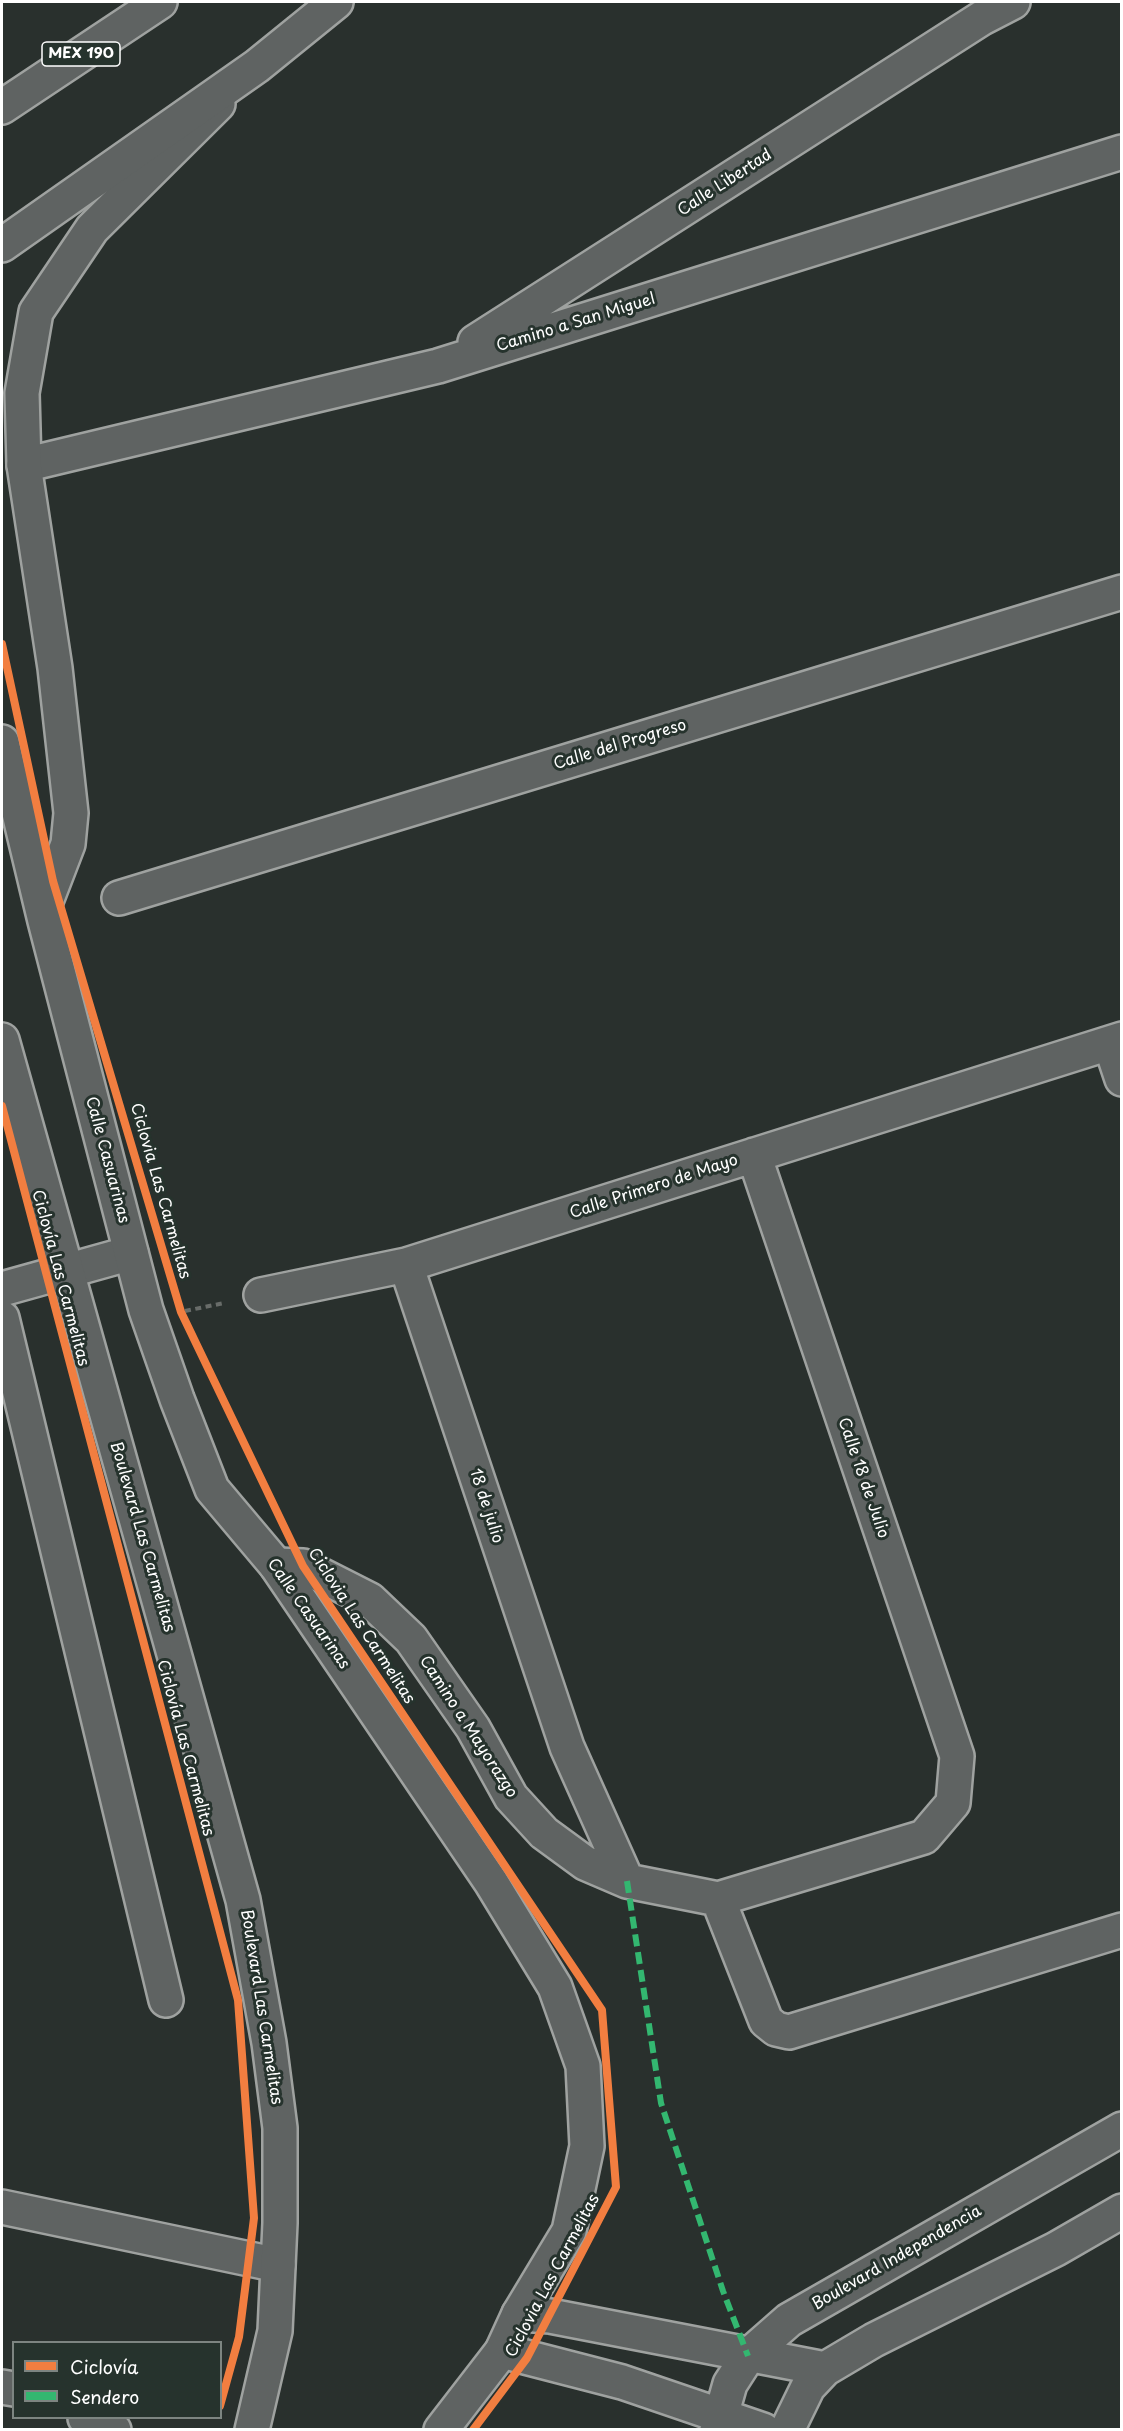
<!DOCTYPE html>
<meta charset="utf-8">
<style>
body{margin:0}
#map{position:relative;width:1123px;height:2431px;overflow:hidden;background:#29302d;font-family:"Playpen Sans",sans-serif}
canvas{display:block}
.frame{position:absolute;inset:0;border:3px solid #fff;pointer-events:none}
.legend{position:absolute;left:12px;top:2341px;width:210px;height:78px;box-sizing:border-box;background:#26332d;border:2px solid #7d8581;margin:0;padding:8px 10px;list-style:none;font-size:18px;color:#fff}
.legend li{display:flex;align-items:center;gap:12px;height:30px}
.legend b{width:30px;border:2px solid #7d8581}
</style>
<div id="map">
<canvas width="1123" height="2431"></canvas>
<div class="frame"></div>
<ul class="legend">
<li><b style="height:8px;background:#f27e40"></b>Ciclovía</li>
<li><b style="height:8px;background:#33b770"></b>Sendero</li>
</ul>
</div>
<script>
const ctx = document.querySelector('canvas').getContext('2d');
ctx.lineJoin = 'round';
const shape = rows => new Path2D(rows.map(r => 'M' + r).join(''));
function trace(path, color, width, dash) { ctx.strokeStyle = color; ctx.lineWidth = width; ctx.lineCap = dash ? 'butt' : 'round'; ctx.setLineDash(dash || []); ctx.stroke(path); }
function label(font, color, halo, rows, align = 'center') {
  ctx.font = font + ' "Playpen Sans",sans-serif'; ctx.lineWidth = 6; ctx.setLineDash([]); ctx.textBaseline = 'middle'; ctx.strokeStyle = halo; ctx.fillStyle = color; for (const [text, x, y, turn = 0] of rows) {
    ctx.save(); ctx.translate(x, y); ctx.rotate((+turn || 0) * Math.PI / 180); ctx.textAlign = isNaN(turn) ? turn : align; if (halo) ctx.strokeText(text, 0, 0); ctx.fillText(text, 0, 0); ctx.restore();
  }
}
const minor = shape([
 [475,342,982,18,1013,2],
 [24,465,438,366,1122,152],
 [119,898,1122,592],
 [1110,1043,1122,1079],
 [406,1265,567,1747,627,1881],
 [2,1289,131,1253],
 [261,1295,406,1265,1122,1039],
 [2,1318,166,2000],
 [276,1565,303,1566,370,1600,411,1639,473,1728,511,1797,544,1833,585,1863,627,1881,718,1899,924,1837,953,1803,957,1756,754,1155],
 [718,1899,766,2021,776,2029,789,2032,1122,1930],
 [2,2207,278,2265],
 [519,2314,550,2316,825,2369],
 [502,2351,622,2382,763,2430],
 [2,2387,14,2389],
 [85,2418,114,2430],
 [717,2430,730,2384,748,2356,789,2320,1122,2129],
 [787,2430,808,2387,825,2369,874,2340,1056,2249,1122,2211]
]);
const major = shape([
 [2,742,45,921,146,1310,177,1399,212,1489,276,1565,491,1882,555,1987,583,2066,587,2146,569,2231,519,2314,502,2351,441,2430],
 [43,909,68,844,71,813,55,668,24,465,22,393,36,312,92,229,218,104],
 [2,1040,243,1900,269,2043,280,2128,280,2223,275,2331,252,2430]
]);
const highway = shape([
 [2,107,160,2],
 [2,245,257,66,336,2]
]);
trace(minor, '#9fa2a0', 38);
trace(major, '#9fa2a0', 38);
trace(highway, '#9fa2a0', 38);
trace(shape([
 [185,1311,224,1303]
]), '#686c69', 4, [6, 4.5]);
trace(minor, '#5f6362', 33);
trace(major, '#5f6362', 33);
trace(highway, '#5f6362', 33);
trace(shape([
 [627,1881,661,2103,723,2291,748,2356]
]), '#33b770', 6, [12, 6]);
trace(shape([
 [2,644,53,881,181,1312,303,1566,602,2010,616,2187,527,2358,473,2430],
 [2,1106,238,2000,254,2218,239,2337,220,2406]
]), '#f27e40', 8);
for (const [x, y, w] of [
 [81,54,78]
]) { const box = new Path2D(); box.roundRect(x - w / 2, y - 12, w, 24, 4.5); ctx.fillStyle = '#26332d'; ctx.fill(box); trace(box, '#fff', 1.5); }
label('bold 15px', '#fff', null, [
 ["MEX 190",81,54]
]);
label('16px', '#fff', '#26332d', [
 ["Calle Libertad",725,183,-33],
 ["Camino a San Miguel",576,323,-17],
 ["Calle del Progreso",620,745,-17],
 ["Calle Casuarinas",107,1160,75],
 ["Calle Primero de Mayo",654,1187,-18],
 ["Ciclovia Las Carmelitas",160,1191,74],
 ["Ciclovía Las Carmelitas",60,1278,75],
 ["Calle 18 de Julio",863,1478,71],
 ["18 de julio",486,1506,72],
 ["Boulevard Las Carmelitas",142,1537,74],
 ["Calle Casuarinas",308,1614,55],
 ["Ciclovia Las Carmelitas",361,1626,57],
 ["Camino a Mayorazgo",468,1727,57],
 ["Ciclovía Las Carmelitas",185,1748,75],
 ["Boulevard Las Carmelitas",261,2007,81],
 ["Boulevard Independencia",897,2258,-30],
 ["Ciclovia Las Carmelitas",553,2276,-62]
]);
</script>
